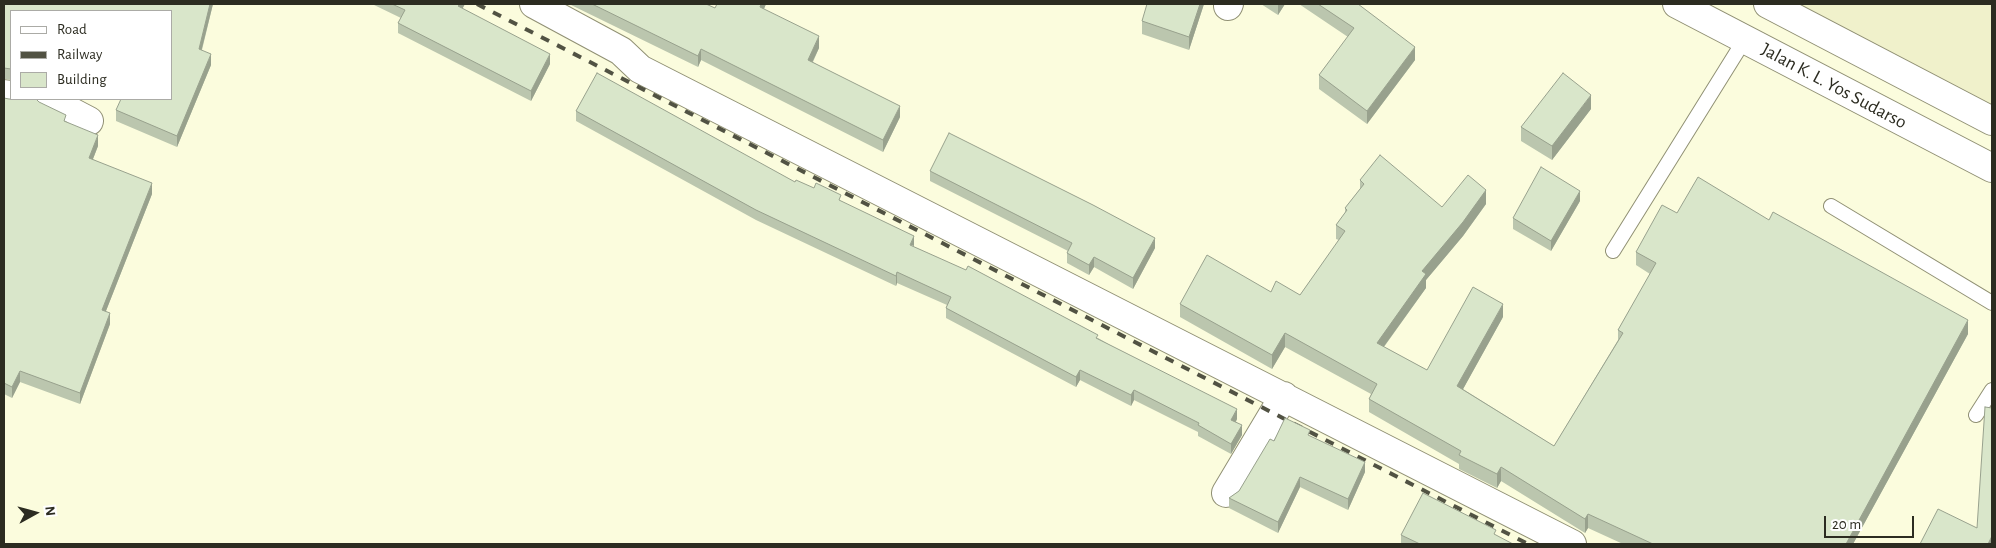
<!DOCTYPE html>
<style>
body{margin:0}
#map{position:relative;width:1996px;height:548px;overflow:hidden;background:#fbfcdd;font-family:"Alegreya Sans",sans-serif}
canvas{display:block}
.frame{position:absolute;inset:0;border:5px solid #2c2c21;pointer-events:none}
.legend{position:absolute;left:10px;top:10px;width:162px;height:90px;box-sizing:border-box;background:#fff;border:1px solid #ababa6;margin:0;padding:6px 9px;list-style:none;font-size:15px;color:#2c2c21}
.legend li{display:flex;align-items:center;gap:10px;height:25px}
.legend b{width:25px;border:1px solid #ababa6}
.north{position:absolute;left:10px;top:488px;width:50px;height:50px;-webkit-text-stroke:4px #fff;paint-order:stroke;rotate:83deg;font-size:14px;font-weight:700;line-height:20px;text-align:center;color:#2c2c21}
.north::after{content:'';display:block;margin:auto;width:18px;height:22px;background:#2c2c21;clip-path:polygon(50% 0,100% 100%,50% 72%,0 100%)}
.scale{position:absolute;left:1824px;top:516px;width:90px;height:22px;box-sizing:border-box;border:2px solid #2c2c21;border-top:0;padding-left:6px;font-size:15px;line-height:18px;white-space:nowrap;color:#2c2c21;-webkit-text-stroke:4px #fff;paint-order:stroke}
</style>
<div id="map">
<canvas width="1996" height="548"></canvas>
<div class="frame"></div>
<ul class="legend">
<li><b style="height:6px;background:#fff"></b>Road</li>
<li><b style="height:6px;background:#515243"></b>Railway</li>
<li><b style="height:14px;background:#d9e6ca"></b>Building</li>
</ul>
<div class="north">N</div>
<div class="scale">20 m</div>
</div>
<script>
const ctx = document.querySelector('canvas').getContext('2d');
ctx.lineJoin = 'round';
function paint(path, color) { ctx.fillStyle = color; ctx.fill(path, 'evenodd'); }
const shape = rows => new Path2D(rows.map(r => 'M' + r).join(''));
function trace(path, color, width, dash) { ctx.strokeStyle = color; ctx.lineWidth = width; ctx.lineCap = dash ? 'butt' : 'round'; ctx.setLineDash(dash || []); ctx.stroke(path); }
function label(font, color, halo, rows, align = 'center') {
  ctx.font = font + ' "Alegreya Sans",sans-serif'; ctx.lineWidth = 4; ctx.setLineDash([]); ctx.textBaseline = 'middle'; ctx.strokeStyle = halo; ctx.fillStyle = color; for (const [text, x, y, turn = 0] of rows) {
    ctx.save(); ctx.translate(x, y); ctx.rotate((+turn || 0) * Math.PI / 180); ctx.textAlign = isNaN(turn) ? turn : align; if (halo) ctx.strokeText(text, 0, 0); ctx.fillText(text, 0, 0); ctx.restore();
  }
}
paint(shape([
 [1800,4,1992,4,1992,113,1795,11]
]), '#f0f1cb');
const service = shape([
 [1831,206,1992,303],
 [1613,251,1745,39],
 [1976,415,1992,390]
]);
const minor = shape([
 [534,4,621,51,640,69,1572,544],
 [1228,6,1229,4],
 [4,94,11,95],
 [47,99,89,121],
 [1226,493,1284,396]
]);
const trunk = shape([
 [1677,4,1992,168],
 [1768,4,1992,121]
]);
trace(service, '#909074', 16);
trace(minor, '#909074', 30);
trace(trunk, '#909074', 30);
trace(service, '#fff', 14);
trace(minor, '#fff', 28);
trace(trunk, '#fff', 28);
trace(shape([
 [477,4,1528,544]
]), '#515243', 4, [9, 9]);
paint(shape([
 [4,4,213,4,202,50,211,65,177,147,116,121,116,110,171,99,11,11,11,80,4,79],
 [372,4,465,4,462,8,550,64,531,101,398,33,398,23,401,18],
 [569,4,706,4,715,8,766,4,764,9,819,48,813,62,900,117,883,152,701,60,698,67],
 [1204,4,1189,50,1142,34,1142,21],
 [1261,4,1285,4,1278,15],
 [1299,4,1358,4,1415,60,1367,124,1319,89,1319,75,1348,37],
 [4,98,66,121,98,146,93,159,152,194,106,311,110,324,80,404,20,382,12,398,4,394],
 [1591,109,1552,160,1521,141,1521,127],
 [576,111,795,182,841,201,914,247,1098,338,1237,419,1236,422,1242,435,1231,454,1198,436,1198,432,1134,400,1131,406,1080,380,1076,387,946,318,946,308,947,305,897,283,896,286,756,220,576,121],
 [930,171,1155,248,1133,289,1094,267,1089,275,1067,263,1067,253,1068,251,930,181],
 [1360,180,1442,207,1486,204,1463,236,1426,280,1426,288,1384,347,1427,370,1503,317,1463,389,1554,446,1618,340,1618,330,1650,274,1636,265,1636,252,1677,213,1769,220,1968,334,1853,544,1623,544,1588,528,1585,533,1501,481,1497,488,1459,469,1459,464,1369,412,1369,399,1371,394,1285,347,1272,369,1180,317,1180,304,1271,292,1300,295,1339,240,1336,239,1336,225,1345,213,1345,208,1360,189],
 [1580,201,1551,251,1513,229,1513,218],
 [1310,436,1365,472,1348,510,1300,487,1278,533,1229,508,1229,498,1239,491,1274,441],
 [1401,535,1496,536,1513,544,1401,544]
]), '#bbc6ae');
paint(shape([
 [210,4,213,4,199,60,199,49],
 [460,4,465,4,458,17,458,6],
 [761,4,766,4,760,18,760,7],
 [1200,4,1204,4,1189,50,1189,37],
 [1279,4,1285,4,1278,15,1278,5],
 [819,36,819,48,808,71,808,60],
 [1415,47,1415,60,1367,124,1367,111],
 [701,49,701,60,698,67,698,56],
 [211,54,211,65,177,147,177,136],
 [550,54,550,64,531,101,531,91],
 [1591,95,1591,109,1552,160,1552,146],
 [900,106,900,117,883,152,883,140],
 [98,135,98,146,89,169,89,158],
 [152,183,152,194,102,321,102,310],
 [1486,190,1486,204,1463,236,1426,280,1426,288,1377,356,1377,343,1422,271],
 [1580,191,1580,201,1551,251,1551,241],
 [914,236,914,246,910,245],
 [1155,238,1155,248,1133,289,1133,278],
 [1094,257,1094,267,1089,275,1089,265],
 [897,272,897,283,896,286,896,276],
 [1503,304,1503,317,1457,400,1457,386],
 [110,313,110,324,80,404,80,393],
 [1968,320,1968,334,1853,544,1846,544],
 [1285,333,1285,347,1272,369,1272,355],
 [1080,370,1080,380,1076,387,1076,377],
 [20,371,20,382,12,398,12,387],
 [1134,390,1134,400,1131,406,1131,395],
 [1237,409,1237,419,1231,430,1231,420],
 [1242,425,1242,435,1231,454,1231,444],
 [1365,462,1365,472,1348,510,1348,499],
 [1501,467,1501,481,1497,488,1497,474],
 [1300,477,1300,487,1278,533,1278,522],
 [1588,514,1588,528,1585,533,1585,519],
 [1992,536,1992,544,1988,544]
]), '#98a18d');
const building = shape([
 [4,4,210,4,199,49,211,54,177,136,116,110,121,99,171,99,171,11,11,11,11,69,4,68,4,4],
 [392,4,460,4,458,6,550,54,531,91,398,23,405,10,392,4],
 [592,4,706,4,715,8,717,4,761,4,760,7,819,36,808,60,900,106,883,140,701,49,698,56,592,4],
 [1147,4,1200,4,1189,37,1142,21,1147,4],
 [1318,4,1358,4,1415,47,1367,111,1319,75,1354,28,1318,4],
 [597,73,795,182,796,180,814,188,816,183,841,195,839,200,914,236,910,245,966,270,968,266,1098,335,1096,338,1237,409,1231,420,1242,425,1231,444,1198,425,1199,423,1134,390,1131,395,1080,370,1076,377,946,308,951,297,897,272,896,276,756,210,576,111,597,73],
 [1563,73,1591,95,1552,146,1521,127,1563,73],
 [4,98,9,99,36,99,39,102,66,115,64,121,98,135,89,158,152,183,102,310,110,313,80,393,20,371,12,387,4,383,4,98],
 [949,133,1093,205,1155,238,1133,278,1094,257,1089,265,1067,253,1072,243,930,171,949,133],
 [1380,155,1442,207,1468,175,1486,190,1463,222,1422,271,1426,274,1377,343,1427,370,1473,287,1503,304,1457,386,1554,446,1623,333,1618,330,1656,263,1636,252,1662,205,1677,213,1698,177,1769,220,1773,212,1968,320,1846,544,1653,544,1588,514,1585,519,1501,467,1497,474,1459,455,1461,451,1369,399,1377,384,1285,333,1272,355,1180,304,1207,255,1271,292,1276,281,1300,295,1345,231,1336,225,1347,210,1345,208,1364,184,1360,180,1380,155],
 [1541,167,1580,191,1551,241,1513,218,1541,167],
 [1985,407,1992,408,1992,536,1988,544,1920,544,1938,509,1977,528,1985,407],
 [1285,418,1310,430,1308,435,1365,462,1348,499,1300,477,1278,522,1229,498,1239,491,1270,439,1274,441,1285,418],
 [1423,493,1496,530,1494,534,1513,544,1420,544,1401,535,1423,493]
]);
paint(building, '#d9e6ca');
trace(building, '#98a18d', 1);
label('19px', '#2c2c21', '#fff', [
 ["Jalan K. L. Yos Sudarso",1834,86,28]
]);
</script>
